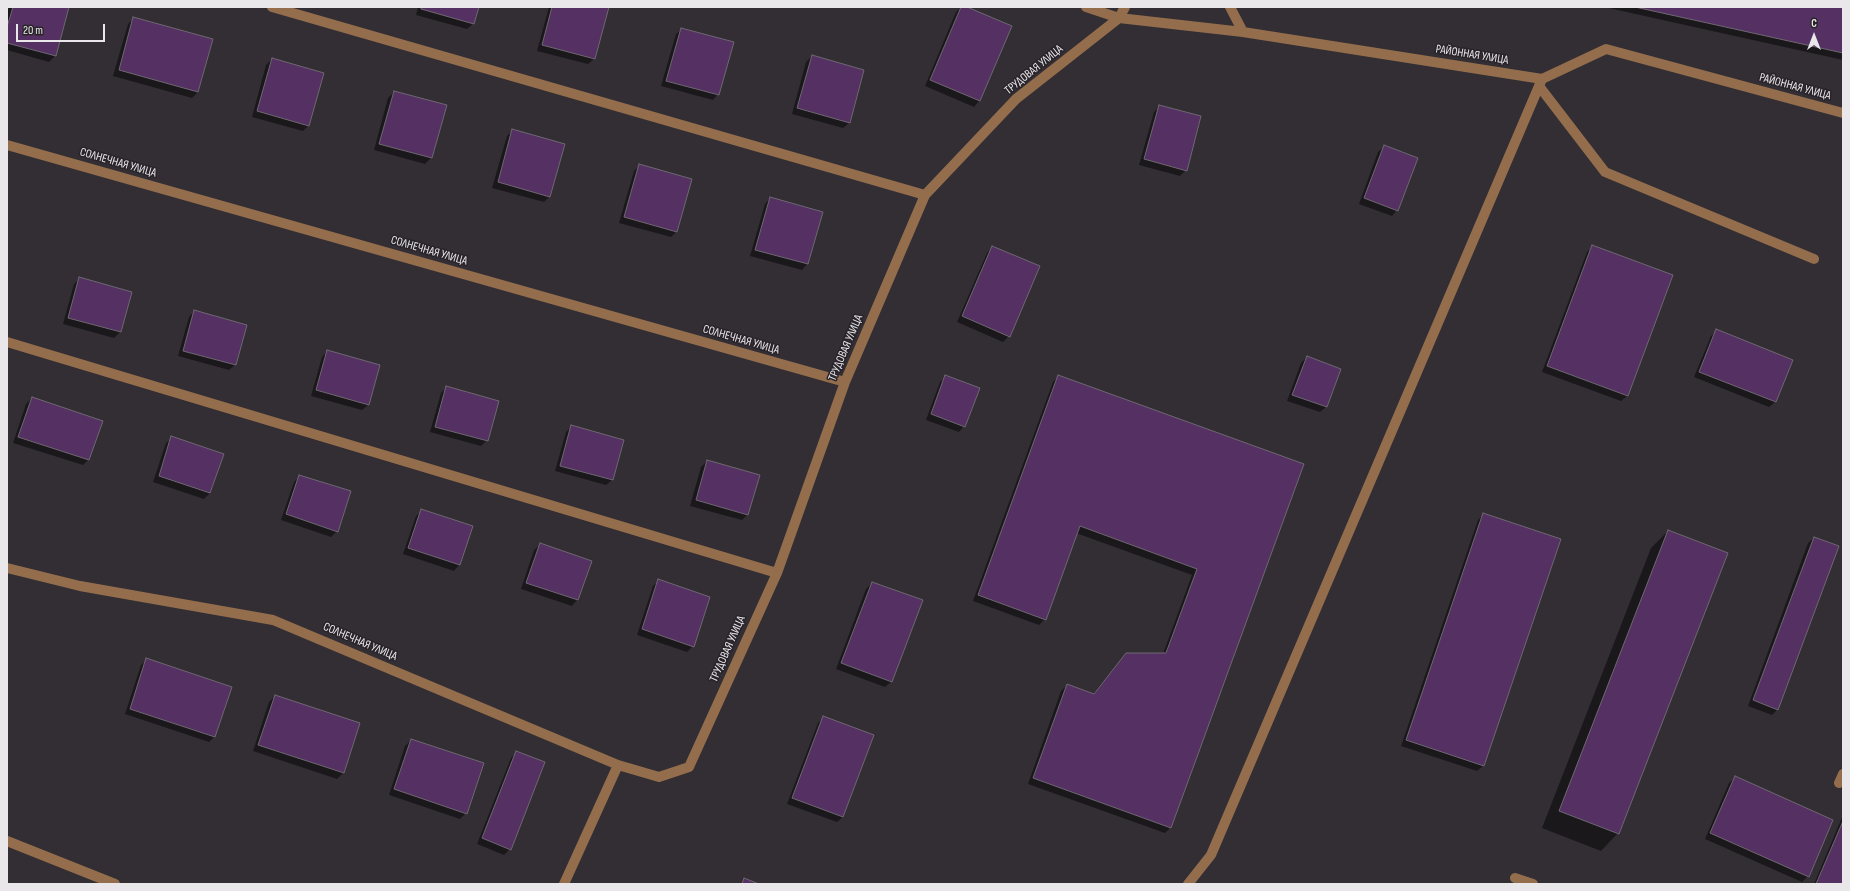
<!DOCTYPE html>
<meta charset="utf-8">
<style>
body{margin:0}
#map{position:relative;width:1850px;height:891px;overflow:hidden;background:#322e34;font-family:"Sofia Sans Condensed",sans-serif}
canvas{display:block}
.frame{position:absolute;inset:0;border:8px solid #eae7eb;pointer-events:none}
.north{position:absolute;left:1794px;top:16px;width:40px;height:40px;-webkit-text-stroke:3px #28242a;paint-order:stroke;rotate:0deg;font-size:11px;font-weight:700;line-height:16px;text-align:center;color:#eae7eb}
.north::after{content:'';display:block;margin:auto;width:14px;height:18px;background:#eae7eb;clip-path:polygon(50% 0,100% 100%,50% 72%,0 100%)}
.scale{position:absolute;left:16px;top:24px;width:89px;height:18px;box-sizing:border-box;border:2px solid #eae7eb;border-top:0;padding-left:5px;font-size:12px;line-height:14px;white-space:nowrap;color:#eae7eb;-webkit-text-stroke:3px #28242a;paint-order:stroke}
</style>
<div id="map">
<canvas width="1850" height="891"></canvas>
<div class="frame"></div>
<div class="north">С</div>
<div class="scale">20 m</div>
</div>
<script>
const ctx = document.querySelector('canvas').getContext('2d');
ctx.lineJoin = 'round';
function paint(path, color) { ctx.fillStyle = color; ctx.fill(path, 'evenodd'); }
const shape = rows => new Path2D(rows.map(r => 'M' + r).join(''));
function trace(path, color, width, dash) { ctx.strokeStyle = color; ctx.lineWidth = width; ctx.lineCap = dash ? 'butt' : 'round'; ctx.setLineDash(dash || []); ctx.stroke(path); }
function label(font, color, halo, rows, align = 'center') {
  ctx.font = font + ' "Sofia Sans Condensed",sans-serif'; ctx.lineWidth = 3; ctx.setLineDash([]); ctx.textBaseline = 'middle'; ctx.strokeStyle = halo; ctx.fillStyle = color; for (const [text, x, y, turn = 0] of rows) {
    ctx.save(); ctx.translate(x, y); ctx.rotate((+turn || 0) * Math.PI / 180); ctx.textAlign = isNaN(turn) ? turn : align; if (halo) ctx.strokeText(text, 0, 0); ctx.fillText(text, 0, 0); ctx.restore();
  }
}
paint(shape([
 [9,7,68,7,55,56,49,62,7,50,7,14],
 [418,7,477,7,473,24,467,29,416,15],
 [549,7,608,7,594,59,588,64,537,51],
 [961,7,965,7,1011,26,979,101,974,107,925,86,956,12],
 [1604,7,1843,7,1843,60],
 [134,18,212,40,198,92,192,98,113,76,128,24],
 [682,29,718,94,713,100,661,86,676,34],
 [812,56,863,71,849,123,843,128,792,114,806,62],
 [272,59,309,125,303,131,252,117,266,65],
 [394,92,446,106,431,158,425,164,374,150,388,98],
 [1160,106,1186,170,1180,176,1139,165,1154,112],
 [513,130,550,196,544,202,492,188,507,136],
 [1384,147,1397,210,1392,216,1359,204,1378,152],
 [640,165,676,232,671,237,619,223,634,171],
 [770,198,822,213,807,264,802,270,750,256,765,204],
 [1593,246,1672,275,1627,396,1621,401,1542,372,1587,252],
 [992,247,1009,336,1003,342,957,322,987,253],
 [80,278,131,293,120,332,114,338,63,324,74,284],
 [194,311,235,365,229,370,178,356,189,317],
 [1717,331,1792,361,1775,402,1769,407,1694,377,1711,336],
 [327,351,379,365,368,405,362,410,311,396,322,357],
 [1307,357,1340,369,1326,407,1320,412,1287,401,1301,363],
 [946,377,964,426,959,432,926,420,940,382],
 [1058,377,1303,465,1171,827,1165,833,1028,784,1061,691,1067,685,1093,694,1126,654,1163,654,1192,575,1076,533,1045,619,1039,625,973,601,1053,382],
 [447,387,487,440,481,446,430,432,441,393],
 [32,398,88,460,83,465,13,443,26,404],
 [572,426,612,480,606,485,555,471,566,432],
 [172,438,223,454,210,493,204,499,153,482,166,443],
 [707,461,748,514,742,520,690,506,701,467],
 [300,476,337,531,331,537,281,520,294,482],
 [422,510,472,526,459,565,454,571,403,554,416,516],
 [1484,514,1483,766,1477,771,1401,746,1478,520],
 [1668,531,1618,833,1601,851,1542,828,1651,548],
 [1814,538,1778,709,1772,715,1748,706,1808,543],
 [540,545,590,561,577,600,572,606,521,589,534,550],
 [659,580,693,646,687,652,637,635,653,586],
 [872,583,921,601,891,682,885,687,836,669,866,589],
 [147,660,215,736,209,742,125,714,141,665],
 [275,696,359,724,343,773,337,779,253,751,269,702],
 [823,718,843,817,837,822,787,804,818,723],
 [411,740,466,813,460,819,389,795,405,746],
 [517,752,510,849,504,855,477,844,511,758],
 [1735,778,1808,876,1802,882,1705,839,1729,783],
 [1843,815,1843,884,1814,884]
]), '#0007');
const building = shape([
 [13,7,69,7,56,56,7,43,7,27,13,7],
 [421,7,479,7,474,24,421,9,421,7],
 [552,7,609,7,595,59,542,45,552,7],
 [961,7,967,7,1012,26,980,101,930,80,961,7],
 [1635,7,1843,7,1843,53,1635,7],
 [133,17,213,39,198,92,119,70,133,17],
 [681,28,734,42,719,95,666,81,681,28],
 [812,55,864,70,850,123,797,108,812,55],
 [272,58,324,73,309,126,257,111,272,58],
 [394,91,447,105,432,158,379,144,394,91],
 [1159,105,1201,116,1187,171,1144,159,1159,105],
 [512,129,565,144,550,197,498,182,512,129],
 [1384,145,1418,158,1398,211,1364,198,1384,145],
 [639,164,692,179,677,232,624,217,639,164],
 [770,197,823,212,808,264,755,250,770,197],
 [1592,245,1673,275,1628,396,1547,366,1592,245],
 [992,246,1040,266,1010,337,962,316,992,246],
 [79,277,132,292,121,332,68,318,79,277],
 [194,310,247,325,236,365,183,351,194,310],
 [1716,329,1793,360,1776,402,1699,372,1716,329],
 [327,350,380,365,369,405,316,390,327,350],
 [1307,356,1341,369,1327,407,1292,395,1307,356],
 [945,375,980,388,965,427,931,414,945,375],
 [1058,375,1304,464,1171,828,1033,778,1067,684,1094,694,1126,653,1166,653,1197,569,1080,526,1046,620,978,595,1058,375],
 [446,386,499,401,488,441,435,427,446,386],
 [32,397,103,421,89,460,18,437,32,397],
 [571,425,624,440,613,480,560,466,571,425],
 [171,436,224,454,210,493,159,476,171,436],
 [707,460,760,475,748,515,696,500,707,460],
 [299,475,351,491,338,532,286,514,299,475],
 [421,509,473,526,460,565,408,548,421,509],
 [1483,513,1561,539,1484,766,1406,740,1483,513],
 [1668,530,1728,553,1619,834,1559,811,1668,530],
 [1814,537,1839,546,1778,710,1753,700,1814,537],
 [540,543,592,561,578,600,526,583,540,543],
 [658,579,710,597,694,647,642,629,658,579],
 [872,582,923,600,892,682,841,663,872,582],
 [146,658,232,687,215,737,130,709,146,658],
 [275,695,360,723,344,773,258,745,275,695],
 [823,716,874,735,843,817,792,798,823,716],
 [411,739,484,763,467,814,394,789,411,739],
 [516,751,545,762,511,850,482,838,516,751],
 [1735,776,1833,820,1809,877,1710,833,1735,776],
 [1843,821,1843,884,1816,884,1843,821],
 [744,878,759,884,742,884,744,878]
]);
paint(building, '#543162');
trace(building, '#6e6870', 1);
trace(shape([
 [272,7,925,195],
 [1086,7,1119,18,1243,32,1542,79,1606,49,1843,113],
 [1230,7,1243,32],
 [1539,86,1605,172,1814,259],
 [7,145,845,382],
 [7,342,777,573],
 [7,568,80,586,273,620,618,765,659,777,689,767,777,573,845,382,925,195,1016,99,1119,18,1125,7],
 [1839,783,1843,774],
 [7,841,115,884],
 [1515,878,1533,884],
 [564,884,618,765],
 [1188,884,1211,855,1542,79]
]), '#946e4c', 10);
label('12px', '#eae7eb', '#28242a', [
 ["РАЙОННАЯ УЛИЦА",1472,55,9],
 ["ТРУДОВАЯ УЛИЦА",1034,70,-39],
 ["РАЙОННАЯ УЛИЦА",1795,87,15],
 ["СОЛНЕЧНАЯ УЛИЦА",118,163,16],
 ["СОЛНЕЧНАЯ УЛИЦА",429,251,16],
 ["СОЛНЕЧНАЯ УЛИЦА",741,340,16],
 ["ТРУДОВАЯ УЛИЦА",846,348,-67],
 ["СОЛНЕЧНАЯ УЛИЦА",360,642,23],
 ["ТРУДОВАЯ УЛИЦА",728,649,-66]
]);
</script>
